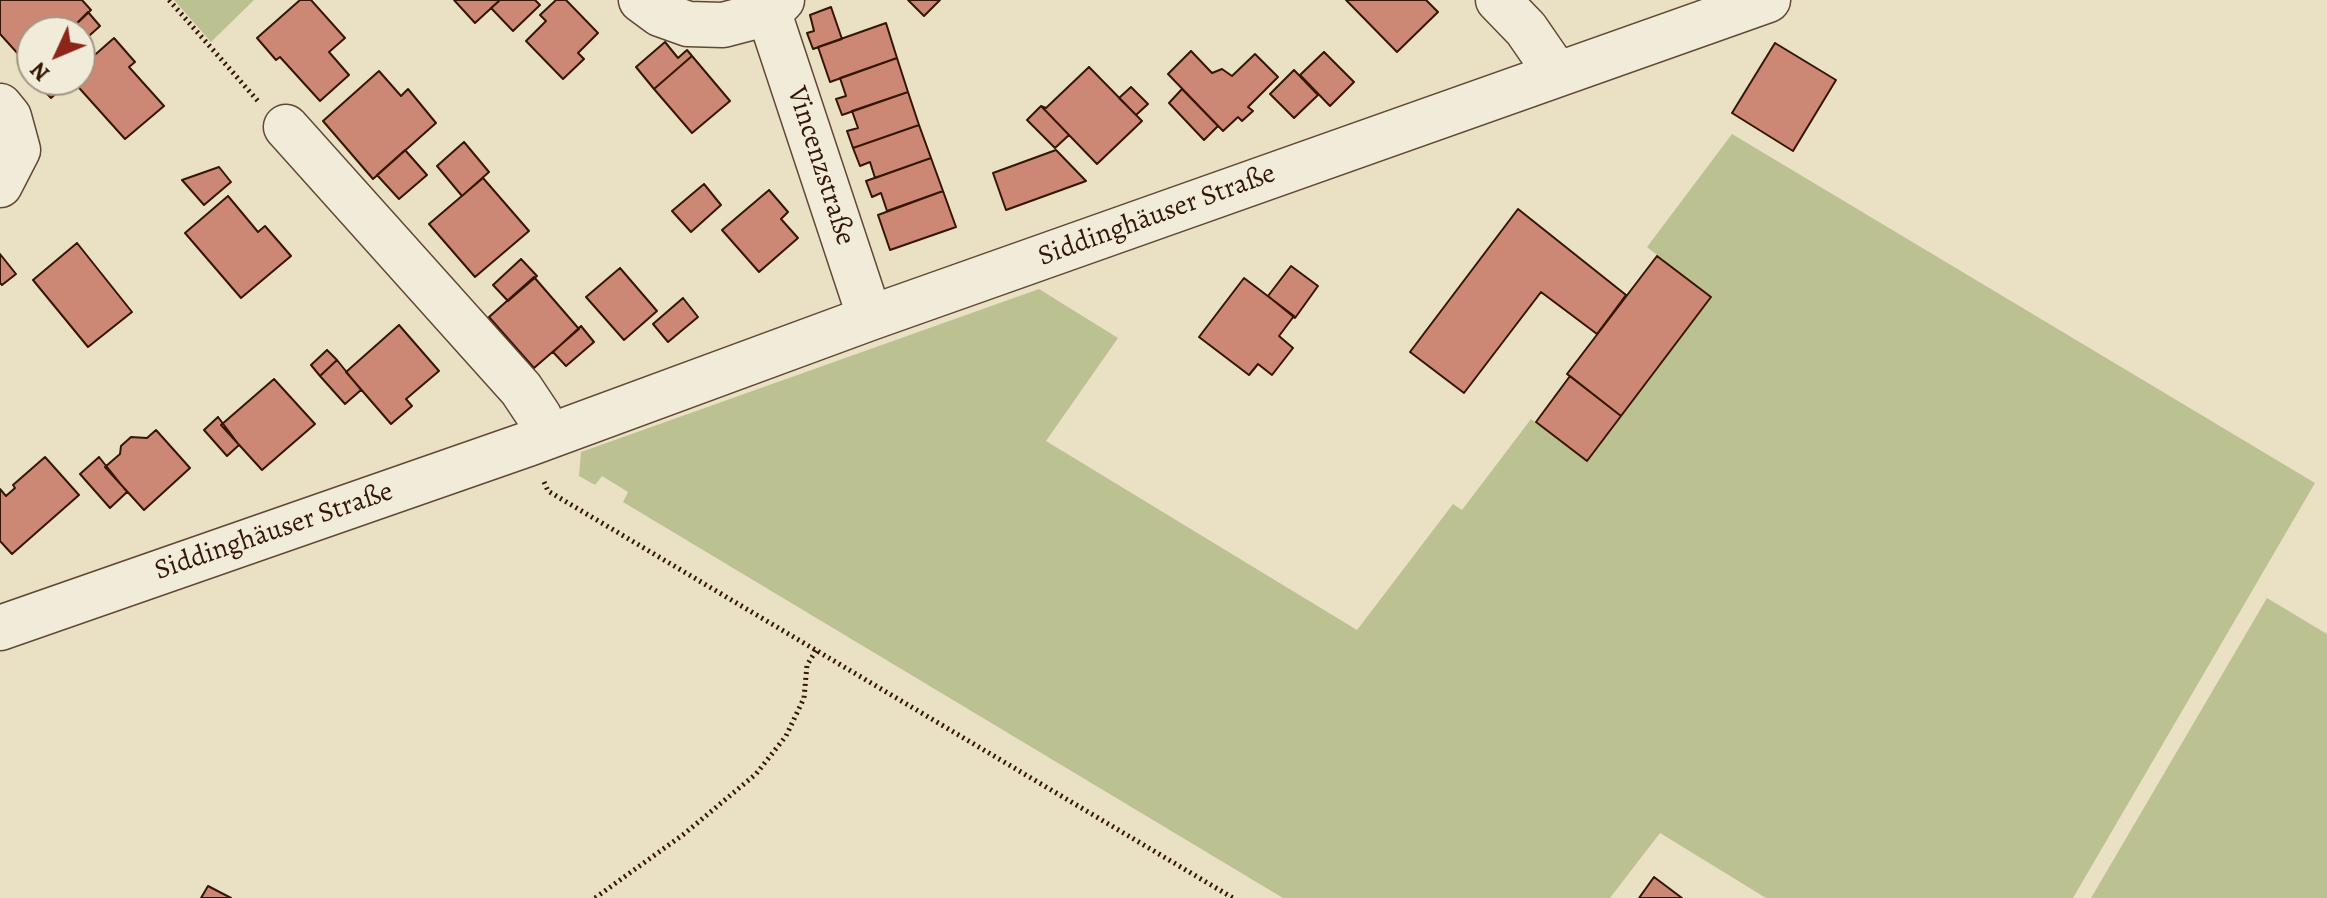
<!DOCTYPE html>
<meta charset="utf-8">
<style>
body{margin:0}
#map{position:relative;width:2327px;height:898px;overflow:hidden;background:#eae1c5;font-family:Alegreya,serif}
canvas{display:block}
.north{position:absolute;left:16px;top:16px;width:80px;height:80px;box-sizing:border-box;background:#f1ecd9;border:2px solid #a69683;border-radius:50%;rotate:226deg;font-size:22px;font-weight:700;line-height:32px;text-align:center;color:#351503}
.north::after{content:'';display:block;margin:auto;width:28px;height:36px;background:#8f2418;clip-path:polygon(50% 0,100% 100%,50% 72%,0 100%)}
</style>
<div id="map">
<canvas width="2327" height="898"></canvas>
<div class="north">N</div>
</div>
<script>
const ctx = document.querySelector('canvas').getContext('2d');
ctx.lineJoin = 'round';
function paint(path, color) { ctx.fillStyle = color; ctx.fill(path, 'evenodd'); }
const shape = rows => new Path2D(rows.map(r => 'M' + r).join(''));
function trace(path, color, width, dash) { ctx.strokeStyle = color; ctx.lineWidth = width; ctx.lineCap = dash ? 'butt' : 'round'; ctx.setLineDash(dash || []); ctx.stroke(path); }
function label(font, color, halo, rows, align = 'center') {
  ctx.font = font + ' Alegreya,serif'; ctx.lineWidth = 6; ctx.setLineDash([]); ctx.textBaseline = 'middle'; ctx.strokeStyle = halo; ctx.fillStyle = color; for (const [text, x, y, turn = 0] of rows) {
    ctx.save(); ctx.translate(x, y); ctx.rotate((+turn || 0) * Math.PI / 180); ctx.textAlign = isNaN(turn) ? turn : align; if (halo) ctx.strokeText(text, 0, 0); ctx.fillText(text, 0, 0); ctx.restore();
  }
}
paint(shape([
 [174,0,254,0,211,42],
 [1732,134,2315,483,2073,898,1766,898,1660,833,1610,898,1283,898,623,502,628,492,602,476,595,485,579,476,581,452,1039,289,1118,338,1046,441,1357,630,1453,504,1462,510,1531,419,1587,461,1711,298,1647,247],
 [2267,598,2327,634,2327,898,2091,898]
]), '#bcc191');
const building = shape([
 [0,0,82,0,91,10,68,32,32,32,29,66,0,34,0,0],
 [300,0,311,0,345,38,329,52,349,75,320,101,280,57,276,60,257,38,300,0],
 [454,0,500,0,475,23,454,0],
 [500,0,535,0,540,5,513,31,491,8,500,0],
 [556,0,566,0,598,33,578,53,584,59,563,79,526,41,546,21,540,15,556,0],
 [908,0,940,0,924,16,908,0],
 [1346,0,1426,0,1438,12,1397,52,1346,0],
 [831,7,842,39,813,49,807,33,814,31,810,15,831,7],
 [88,12,100,26,80,44,80,32,68,32,88,12],
 [886,23,897,58,830,82,818,47,886,23],
 [114,38,135,62,129,67,164,106,125,139,72,80,80,80,80,68,114,38],
 [665,42,678,58,687,50,692,56,654,89,636,67,665,42],
 [1775,43,1836,80,1793,151,1732,113,1775,43],
 [1191,51,1212,73,1222,69,1232,76,1255,54,1278,77,1248,107,1253,111,1242,121,1238,117,1223,131,1168,74,1191,51],
 [1324,52,1354,82,1330,106,1300,75,1324,52],
 [692,56,730,101,692,133,654,89,692,56],
 [897,58,908,92,842,115,836,99,846,96,840,78,897,58],
 [1089,67,1142,121,1097,164,1041,106,1046,108,1089,67],
 [1294,70,1318,95,1294,118,1270,94,1294,70],
 [379,71,401,96,408,89,436,123,373,179,323,121,379,71],
 [38,80,71,80,51,98,36,82,38,80],
 [1131,87,1148,104,1136,115,1119,98,1131,87],
 [1182,89,1218,126,1204,140,1169,103,1182,89],
 [908,92,919,125,853,148,847,131,858,128,852,111,908,92],
 [1041,106,1069,135,1055,148,1027,120,1041,106],
 [919,125,931,158,875,178,870,162,860,166,853,148,919,125],
 [464,142,489,172,462,196,437,166,464,142],
 [405,150,427,175,399,199,377,175,405,150],
 [1056,150,1086,181,1006,210,993,173,1056,150],
 [931,158,943,191,887,211,881,193,872,197,866,181,931,158],
 [219,167,231,182,204,205,182,180,219,167],
 [483,178,529,231,475,277,429,224,483,178],
 [704,184,721,205,691,232,672,211,704,184],
 [769,190,788,212,781,219,798,238,759,272,722,230,769,190],
 [943,191,956,227,890,250,878,215,943,191],
 [228,196,258,232,265,226,291,256,241,298,185,233,228,196],
 [1518,209,1626,295,1597,334,1541,292,1464,393,1410,352,1518,209],
 [77,243,132,312,88,347,33,280,77,243],
 [0,254,16,274,2,285,0,283,0,254],
 [1657,256,1711,297,1621,416,1567,374,1657,256],
 [521,259,537,276,508,301,493,285,521,259],
 [1291,266,1318,286,1295,318,1268,296,1291,266],
 [620,268,657,311,624,340,586,297,620,268],
 [534,277,579,329,534,368,489,317,534,277],
 [1244,278,1294,316,1279,336,1293,348,1272,375,1258,364,1249,375,1199,337,1244,278],
 [683,298,698,317,668,342,653,324,683,298],
 [399,325,439,371,406,399,412,406,391,424,346,372,399,325],
 [581,326,594,342,566,366,553,352,581,326],
 [327,350,337,360,320,376,311,365,327,350],
 [337,360,361,390,345,404,320,376,337,360],
 [1570,376,1621,416,1587,461,1536,422,1570,376],
 [274,379,315,424,262,470,221,425,274,379],
 [218,417,239,445,227,456,204,430,218,417],
 [156,430,190,468,144,510,105,467,120,454,121,446,131,437,147,438,156,430],
 [45,457,79,495,12,554,0,541,0,489,6,496,15,488,13,485,45,457],
 [99,457,127,492,110,508,80,474,99,457],
 [1654,877,1682,898,1639,898,1654,877],
 [208,886,231,898,201,898,208,886]
]);
paint(building, '#cc8874');
trace(building, '#351503', 2);
const minor = shape([
 [641,0,660,14,688,24,723,25,769,13],
 [782,0,769,13,870,318],
 [1498,0,1526,29,1557,74],
 [0,106,9,117,18,150,0,185],
 [286,127,521,389,539,416,547,436],
 [0,628,528,444,870,318,1768,0]
]);
trace(minor, '#624834', 47);
trace(shape([
 [169,0,258,101],
 [544,482,548,491,1233,898],
 [595,898,684,834,756,774,786,736,804,698,807,665,817,649]
]), '#351503', 5, [2, 4]);
trace(minor, '#f1ecd9', 44);
label('28px', '#351503', '#f1ecd9', [
 ["Vincenzstraße",820,166,72],
 ["Siddinghäuser Straße",1157,216,-20],
 ["Siddinghäuser Straße",274,532,-19]
]);
</script>
